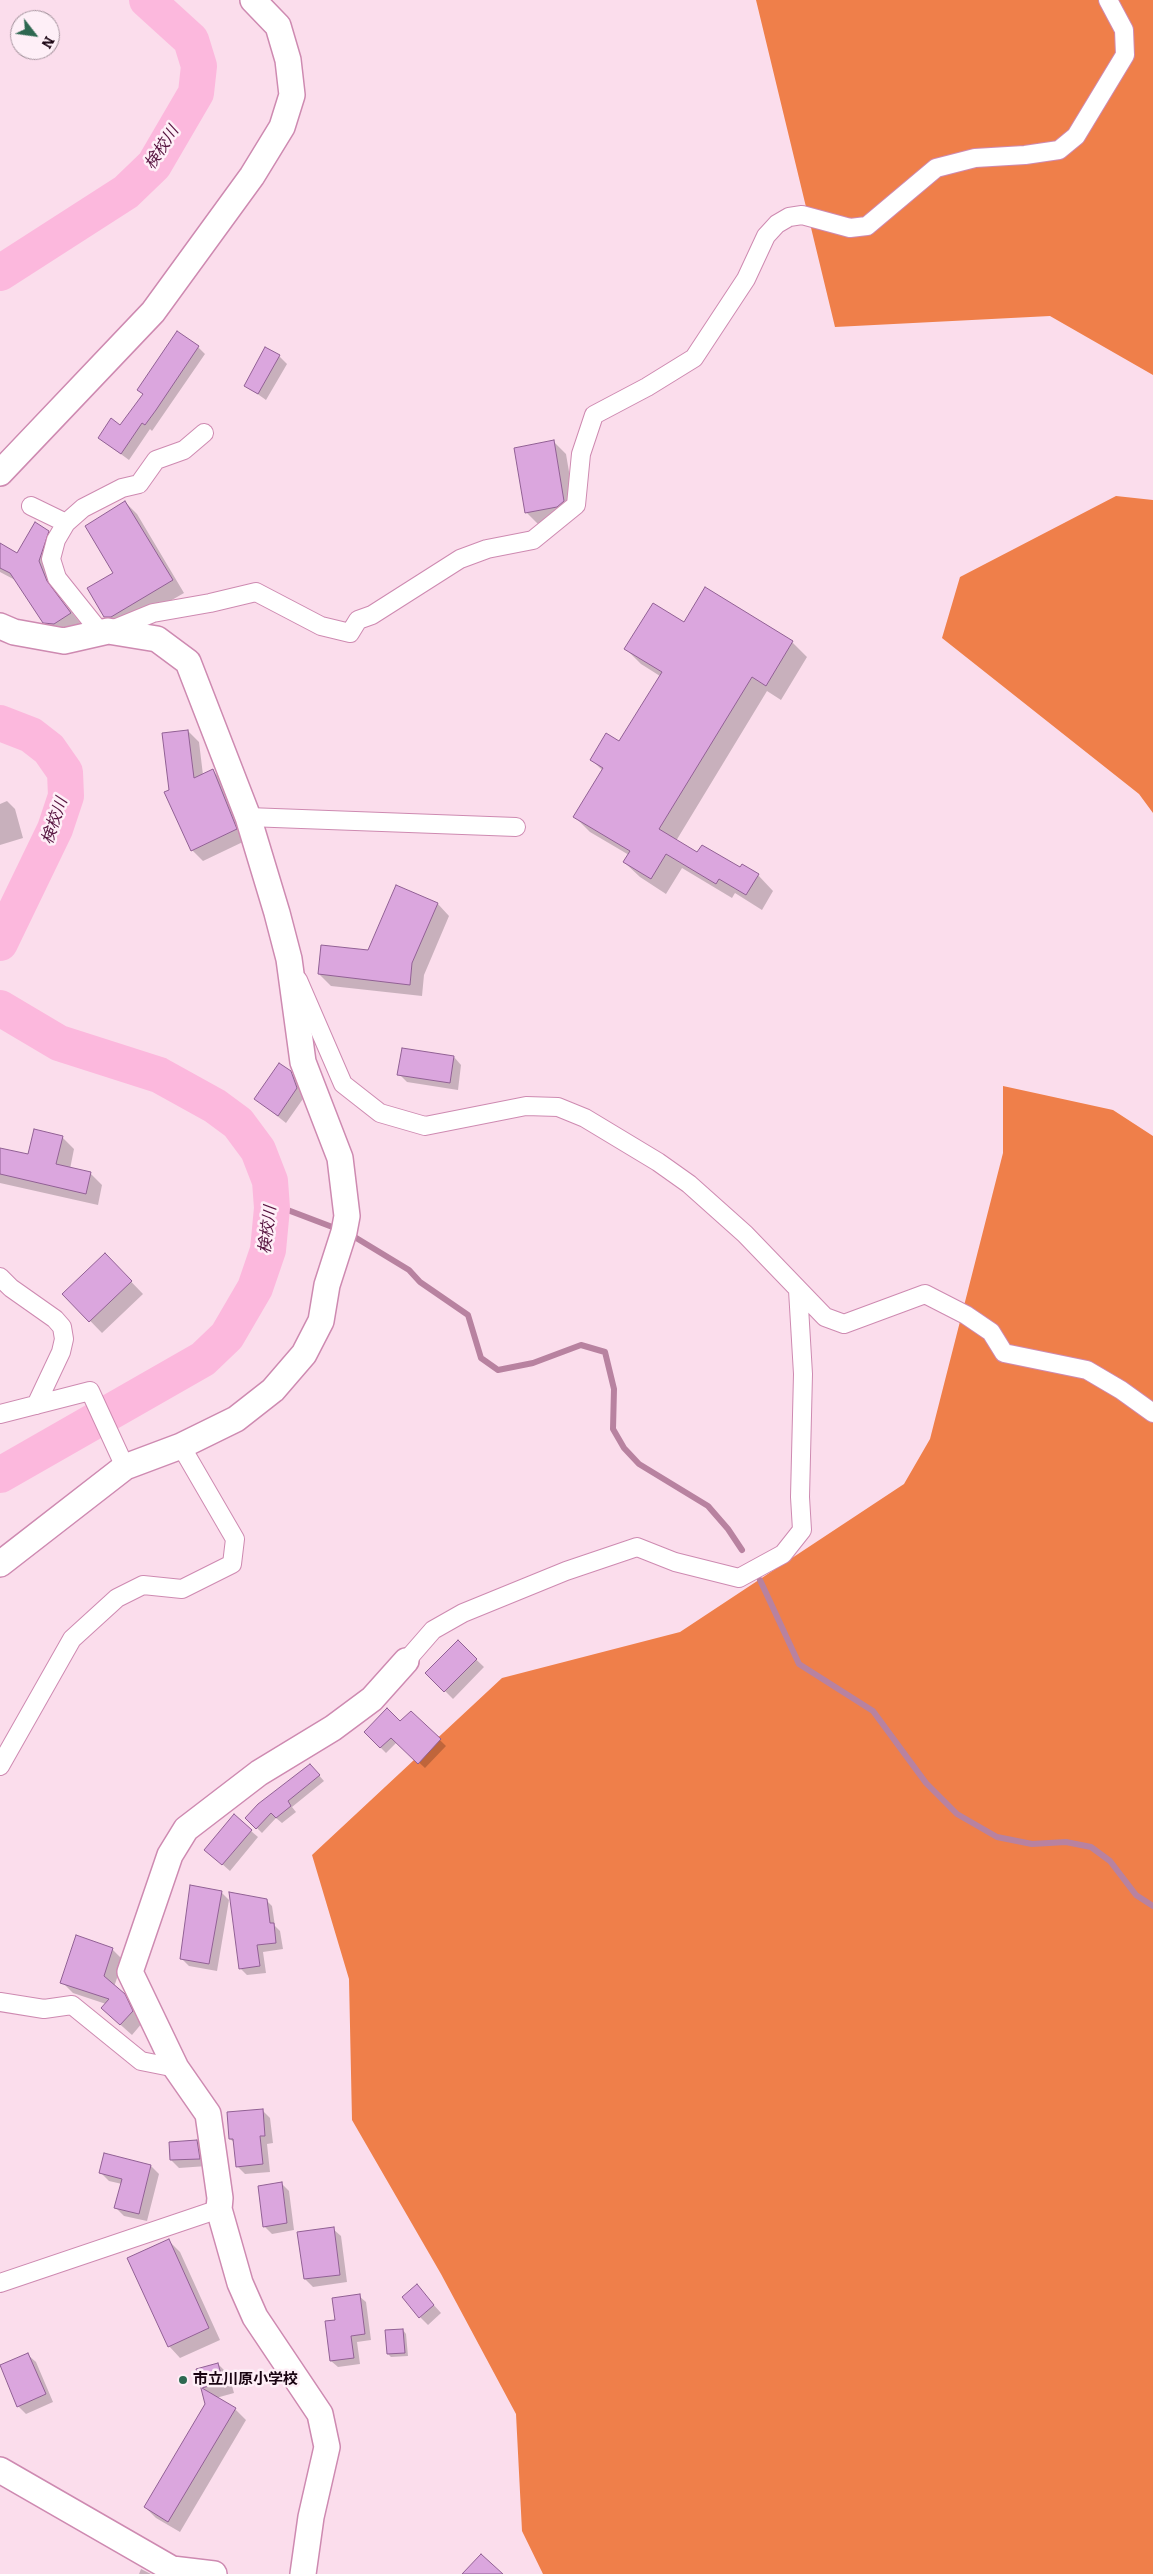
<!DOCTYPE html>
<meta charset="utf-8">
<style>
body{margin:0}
#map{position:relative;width:1153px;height:2574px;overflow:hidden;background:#fbddec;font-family:Bitter,serif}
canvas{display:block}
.north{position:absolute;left:10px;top:10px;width:50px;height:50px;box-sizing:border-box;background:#feeff7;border:1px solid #a2919b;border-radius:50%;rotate:120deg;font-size:14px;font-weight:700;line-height:20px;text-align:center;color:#190311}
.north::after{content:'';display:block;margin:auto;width:18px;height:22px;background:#2e6851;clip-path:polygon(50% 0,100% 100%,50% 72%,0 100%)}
</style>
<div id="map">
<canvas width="1153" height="2574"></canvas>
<div class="north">N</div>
</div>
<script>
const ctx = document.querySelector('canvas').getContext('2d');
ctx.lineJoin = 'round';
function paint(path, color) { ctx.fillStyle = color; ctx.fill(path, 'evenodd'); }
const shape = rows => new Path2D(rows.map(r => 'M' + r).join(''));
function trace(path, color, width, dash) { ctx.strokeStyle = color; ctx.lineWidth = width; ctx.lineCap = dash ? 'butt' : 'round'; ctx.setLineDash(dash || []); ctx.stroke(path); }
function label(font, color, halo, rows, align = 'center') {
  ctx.font = font + ' Bitter,"Noto Sans JP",serif'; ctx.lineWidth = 5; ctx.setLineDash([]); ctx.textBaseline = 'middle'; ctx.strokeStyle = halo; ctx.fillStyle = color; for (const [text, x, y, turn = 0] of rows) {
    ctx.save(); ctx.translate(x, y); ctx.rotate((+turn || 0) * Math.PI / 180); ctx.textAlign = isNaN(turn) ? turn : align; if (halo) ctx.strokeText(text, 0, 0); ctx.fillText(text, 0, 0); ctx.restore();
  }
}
paint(shape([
 [756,0,1153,0,1153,375,1050,316,835,327],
 [1116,496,1153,500,1153,813,1139,794,942,638,960,577],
 [1003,1086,1113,1110,1153,1136,1153,2574,543,2574,522,2531,516,2414,441,2274,352,2120,349,1979,312,1855,502,1678,680,1632,904,1484,930,1439,1003,1153]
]), '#ef7f4a');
paint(shape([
 [198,347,205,354,152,431,150,429,129,460,99,438,121,426,144,395,138,389],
 [279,356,287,364,266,400,245,385],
 [554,442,566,454,576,513,569,518,538,524,526,512],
 [125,502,137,514,184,593,123,628,117,629,105,616,115,573],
 [48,532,60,544,50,574,60,598,82,625,56,634,44,622,17,581,0,572,0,545,18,555],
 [684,623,792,642,807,657,781,700,767,691,676,841,698,854,758,875,773,891,762,910,735,893,732,898,682,868,666,894,640,877,624,862,629,855,590,832,575,817,603,771,592,760,620,743,660,676,641,664,626,649],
 [188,731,199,742,203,775,213,771,224,782,247,840,203,861,192,850,170,791],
 [7,801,15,809,23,838,0,845,0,804],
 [396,887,438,904,449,916,424,975,422,996,331,986,319,974,369,952],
 [454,1057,461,1065,458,1090,407,1082,399,1074],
 [290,1072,298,1080,305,1096,286,1123,256,1099],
 [62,1137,74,1149,70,1169,90,1173,102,1185,98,1205,0,1183,0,1149,29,1156],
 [117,1267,143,1294,102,1333,64,1294],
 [458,1642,484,1667,453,1699,427,1673],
 [411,1712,446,1746,425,1768,397,1742,386,1753,365,1732,400,1723],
 [310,1765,324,1781,292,1807,296,1812,282,1823,276,1818,262,1833,247,1818,258,1805],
 [251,1831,258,1837,230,1871,206,1850],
 [191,1887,221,1892,229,1900,217,1971,189,1966,182,1959],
 [265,1899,272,1906,275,1926,280,1931,283,1949,263,1952,266,1973,247,1975,240,1968],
 [112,1949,123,1960,114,1987,135,2007,143,2022,132,2035,114,2019,106,2004,73,1993,62,1982],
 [262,2110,270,2118,273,2143,267,2144,270,2172,245,2174,237,2166,235,2143,230,2139],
 [197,2141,205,2149,207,2166,179,2168,171,2160],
 [105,2155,151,2166,159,2174,147,2221,124,2216,116,2208,122,2184,109,2181,101,2173],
 [281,2183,289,2191,294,2230,272,2234,264,2226],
 [333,2229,341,2236,347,2282,313,2287,305,2279],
 [168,2240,180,2252,220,2340,180,2358,169,2346],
 [424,2294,441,2313,428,2325,420,2317],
 [359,2296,366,2302,371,2340,357,2342,360,2364,338,2367,331,2361,336,2321],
 [403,2330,406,2334,408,2356,391,2357,388,2354],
 [28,2355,36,2362,53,2402,26,2414,18,2406],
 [218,2364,229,2375,234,2393,216,2398,235,2409,246,2420,180,2532,156,2518,145,2507,207,2405,198,2370],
 [141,2569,151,2574,139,2574]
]), '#0003');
trace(shape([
 [272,1208,285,1209,335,1228],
 [353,1236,409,1270,420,1282,468,1315,481,1358,498,1370,533,1363,581,1345,605,1352,614,1389,613,1429,624,1448,639,1464,708,1506,728,1529,742,1550],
 [760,1580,799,1664,873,1711,926,1783,957,1814,997,1837,1032,1844,1066,1842,1091,1847,1110,1861,1136,1895,1153,1906]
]), '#b882a0', 6);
trace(shape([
 [0,273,126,192,154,165,196,93,199,66,191,40,147,0],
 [0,723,31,735,49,749,65,772,66,796,55,829,0,943],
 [0,1008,59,1043,159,1075,215,1106,238,1123,258,1150,270,1181,272,1208,268,1250,255,1288,227,1336,203,1359,0,1475]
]), '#fcb8dd', 36);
const building = shape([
 [177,331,199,346,156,410,145,425,142,423,121,454,98,438,111,418,120,425,143,394,137,390,177,331],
 [265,347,280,355,258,394,244,386,265,347],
 [554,440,564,501,557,507,525,513,514,448,554,440],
 [125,501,173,580,111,617,104,617,87,588,113,573,85,526,125,501],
 [35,522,49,531,39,561,47,581,71,613,54,624,43,623,10,573,0,568,0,543,17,553,35,522],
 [705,587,793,641,766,686,752,677,659,829,697,852,702,845,740,867,742,864,759,874,746,895,719,879,716,884,666,854,651,879,623,862,630,851,573,817,603,768,590,760,606,733,619,741,662,672,624,649,653,603,684,622,705,587],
 [188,730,194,778,213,769,237,829,191,851,164,792,169,790,162,733,188,730],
 [396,885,438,903,412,963,410,985,318,974,321,945,368,950,396,885],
 [402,1048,454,1056,450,1083,397,1075,402,1048],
 [279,1063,291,1071,297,1088,278,1116,254,1099,279,1063],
 [34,1129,63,1136,56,1164,91,1172,86,1194,0,1174,0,1148,28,1154,34,1129],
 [105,1253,132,1281,89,1322,62,1294,105,1253],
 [458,1640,477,1659,444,1692,425,1673,458,1640],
 [387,1708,400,1721,411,1711,441,1739,418,1764,391,1738,380,1748,364,1732,387,1708],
 [310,1764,320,1775,288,1801,291,1806,276,1818,271,1813,256,1829,245,1818,258,1804,310,1764],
 [234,1814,252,1830,222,1865,204,1850,234,1814],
 [190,1885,222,1891,209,1964,180,1959,190,1885],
 [229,1892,267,1899,270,1923,274,1923,276,1943,257,1945,260,1966,239,1969,229,1892],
 [76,1935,113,1948,104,1976,125,1994,133,2011,120,2025,101,2008,109,1999,60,1983,76,1935],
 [263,2109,265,2136,260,2136,263,2164,236,2167,233,2139,229,2139,227,2112,263,2109],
 [197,2140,200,2159,170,2160,169,2142,197,2140],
 [104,2153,151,2165,139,2214,114,2208,122,2179,99,2173,104,2153],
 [282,2182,287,2223,263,2227,258,2186,282,2182],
 [334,2227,340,2275,304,2279,297,2232,334,2227],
 [169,2239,209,2328,168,2347,127,2258,169,2239],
 [417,2284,434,2305,419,2318,402,2297,417,2284],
 [360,2294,365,2334,351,2336,354,2358,330,2361,325,2321,335,2320,332,2298,360,2294],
 [403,2329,405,2353,387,2354,385,2330,403,2329],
 [28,2353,46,2394,17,2407,0,2365,28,2353],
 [218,2363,223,2382,202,2388,236,2408,168,2522,144,2507,205,2404,196,2369,218,2363],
 [481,2554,503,2574,462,2574,481,2554]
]);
paint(building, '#dba6de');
trace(building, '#916094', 1);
const street = shape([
 [31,506,66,523,56,540,51,559,57,578,101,633],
 [66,523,83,508,122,488,139,484,156,460,184,450,204,433],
 [109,631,153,613,210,603,256,592,321,626,350,633,358,620,372,615,460,559,487,549,533,540,576,505,581,454,594,415,647,387,694,358,746,279,766,236,777,224,789,217,802,215,850,228,867,226,936,168,975,158,1025,155,1059,150,1076,136,1125,55,1124,30,1108,0],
 [248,817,516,827],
 [298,980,343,1084,380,1113,425,1126,526,1106,558,1107,585,1118,658,1162,689,1184,745,1234,825,1317,844,1324,925,1294,966,1315,991,1332,1004,1353,1087,1370,1121,1390,1153,1413],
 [0,1277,11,1288,55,1319,62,1327,64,1339,61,1352,36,1405],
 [0,1414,90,1391,125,1467],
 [406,1661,433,1630,463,1613,566,1571,637,1547,675,1562,739,1578,783,1554,802,1530,800,1497,803,1374,798,1290],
 [0,1766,72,1639,117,1598,143,1585,182,1589,232,1564,235,1539,181,1446],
 [0,2002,44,2009,72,2005,141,2061,176,2068],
 [0,2283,219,2209]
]);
const secondary = shape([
 [0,473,153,312,252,176,282,127,292,95,288,60,278,26,253,0],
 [0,626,14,632,64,641,108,631,157,639,188,662,248,817,277,913,289,959,303,1062,340,1158,347,1216,344,1232,327,1285,321,1321,304,1354,273,1390,236,1419,181,1446,125,1467,0,1564],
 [0,2470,172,2569,214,2574],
 [303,2574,311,2517,327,2447,320,2414,255,2317,240,2283,219,2209,220,2198,208,2114,176,2068,130,1972,170,1855,186,1829,259,1773,333,1728,372,1699,406,1661]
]);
trace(street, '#ce8ab1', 20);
trace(secondary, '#ce8ab1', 28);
trace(street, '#fff', 18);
trace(secondary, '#fff', 25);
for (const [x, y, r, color] of [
 [183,2380,5,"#2e6851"]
]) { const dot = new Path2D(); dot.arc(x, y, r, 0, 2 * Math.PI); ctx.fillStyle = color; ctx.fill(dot); trace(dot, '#feeff7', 2); }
label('bold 15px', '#190311', '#feeff7', [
 ["市立川原小学校",193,2380]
], 'left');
label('italic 16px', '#55123e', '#feeff7', [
 ["検校川",162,148,-57],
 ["検校川",55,821,-71],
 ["検校川",268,1230,-83]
]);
</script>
